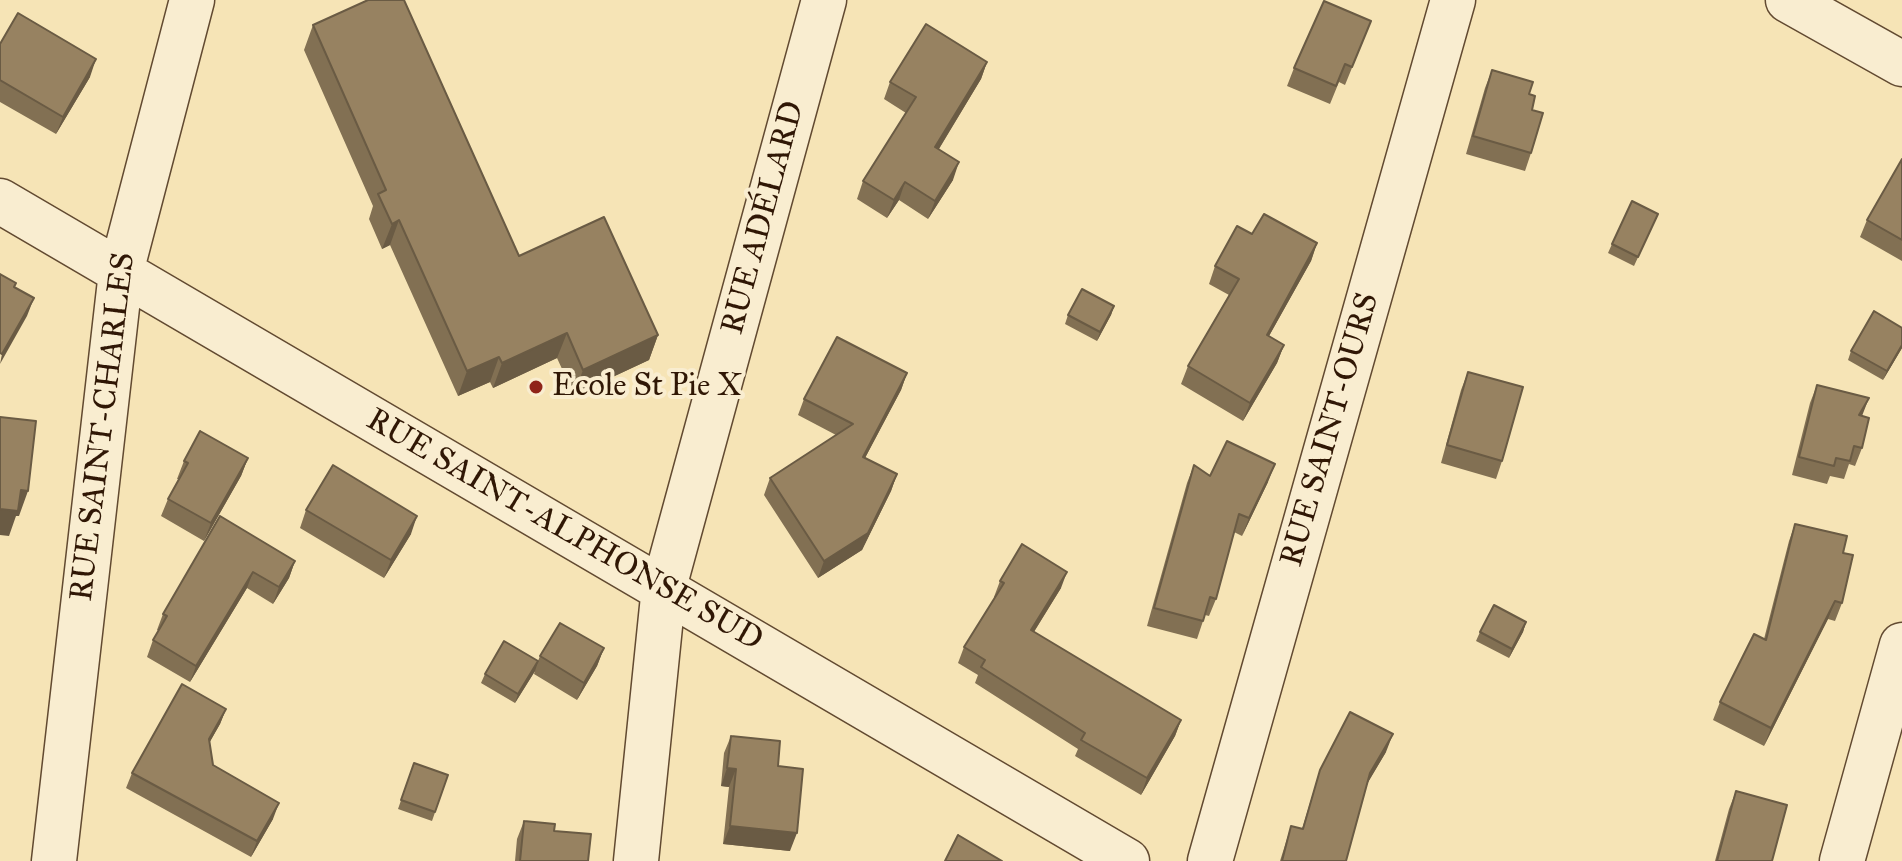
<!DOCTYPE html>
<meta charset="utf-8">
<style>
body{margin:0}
canvas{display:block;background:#f6e4b6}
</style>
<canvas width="1902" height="861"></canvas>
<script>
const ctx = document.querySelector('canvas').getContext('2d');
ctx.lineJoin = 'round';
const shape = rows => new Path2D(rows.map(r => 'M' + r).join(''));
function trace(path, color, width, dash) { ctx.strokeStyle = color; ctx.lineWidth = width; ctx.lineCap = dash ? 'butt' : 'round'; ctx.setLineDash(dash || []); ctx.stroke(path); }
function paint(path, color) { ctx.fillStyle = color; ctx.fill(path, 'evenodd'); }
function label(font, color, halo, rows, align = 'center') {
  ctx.font = font + ' "IM FELL Great Primer",serif'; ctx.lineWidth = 8; ctx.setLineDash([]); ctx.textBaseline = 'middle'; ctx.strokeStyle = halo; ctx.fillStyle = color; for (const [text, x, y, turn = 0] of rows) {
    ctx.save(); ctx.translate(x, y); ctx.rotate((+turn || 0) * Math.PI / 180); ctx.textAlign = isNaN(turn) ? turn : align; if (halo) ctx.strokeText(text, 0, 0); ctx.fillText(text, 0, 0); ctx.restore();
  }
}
const minor = shape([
 [1788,0,1902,64],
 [0,201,1127,861],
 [54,861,121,272,192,0],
 [636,861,664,587,824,0],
 [1210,861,1453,0],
 [1842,861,1902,645]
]);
trace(minor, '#624a31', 47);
trace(minor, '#f9edd0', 44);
paint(shape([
 [1371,21,1345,85,1339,82,1330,104,1287,86,1294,68],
 [313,25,519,256,658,335,649,360,574,395,557,358,493,388,490,382,458,396,390,245,382,249,369,219,373,206,304,50],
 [0,44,90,77,56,134,0,102],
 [987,62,981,79,939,149,953,180,928,219,899,200,887,218,857,199,863,181,906,113,884,99,890,82],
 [1492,70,1529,94,1532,110,1531,153,1525,171,1466,154,1485,88],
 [1902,159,1902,261,1860,237,1867,220],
 [1658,214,1634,266,1608,253,1612,244],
 [1252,234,1317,243,1311,261,1269,336,1284,345,1277,363,1243,421,1181,384,1188,366,1229,295,1209,284,1215,266],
 [1114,306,1111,315,1097,341,1065,324,1068,315],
 [1902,348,1883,380,1848,360,1851,351],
 [1468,372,1502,461,1496,479,1441,463,1461,390],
 [907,373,901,390,865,458,897,474,891,491,862,550,818,578,764,495,770,478,836,435,798,415,804,399],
 [1817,385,1862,416,1862,448,1855,466,1849,464,1844,479,1830,476,1827,484,1792,475,1810,403],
 [248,458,241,476,204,541,161,516,168,499,179,479,177,479,184,461],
 [1194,465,1210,476,1268,482,1242,536,1234,532,1216,599,1209,616,1205,615,1197,639,1147,626,1187,483],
 [306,510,411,534,384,578,300,528],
 [220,516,295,561,289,578,273,604,247,588,190,682,147,657,153,640,159,631,157,630,163,614],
 [1795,524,1843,553,1842,603,1835,621,1828,619,1764,746,1713,720,1720,702,1764,639,1789,541],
 [1000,581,1061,588,1034,632,1181,720,1175,736,1141,795,1075,756,1078,749,975,683,978,675,958,663,964,647,995,598,994,597],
 [1526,622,1523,632,1509,658,1476,641,1480,632],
 [604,648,597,666,577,700,534,674,535,671,515,703,481,683,485,674,538,661,540,656],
 [226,709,220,724,209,743,213,765,273,819,251,857,126,788,132,773],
 [731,736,778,766,790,851,723,844,729,787,721,786,724,753],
 [1386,752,1366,785,1346,861,1280,861,1291,826,1302,829,1320,770],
 [414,763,448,775,432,821,398,809],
 [1736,791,1772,861,1715,861,1729,809],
 [524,821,554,831,588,861,515,861,517,839]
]), '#827053');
paint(shape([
 [96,59,90,77,56,134,63,117],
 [987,62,981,79,929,165,935,147],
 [959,162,953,180,928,219,935,201],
 [905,182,899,200,887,218,894,200],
 [399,220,390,245,382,249,392,224],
 [1317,243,1311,261,1260,352,1267,335],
 [34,298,27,316,0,364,2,354],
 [1114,306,1111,315,1097,341,1100,332],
 [567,333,557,358,493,388,502,363],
 [658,335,649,360,574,395,583,370],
 [1284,345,1277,363,1243,421,1250,403],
 [1902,345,1902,348,1883,380,1887,371],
 [499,357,490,382,458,396,467,371],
 [907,373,901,390,857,473,863,457],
 [1869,398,1862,416,1859,415],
 [248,458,241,476,204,541,211,523],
 [1275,464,1268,482,1242,536,1249,518],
 [897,474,891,491,862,550,818,578,824,561],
 [21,490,28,491,19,516,16,516,9,536,0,535,0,509],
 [417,516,411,534,384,578,391,560],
 [295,561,289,578,273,604,279,587],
 [253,572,247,588,190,682,196,666],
 [1067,572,1061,588,1025,646,1031,630],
 [1835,601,1828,619,1764,746,1771,728],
 [1526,622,1523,632,1509,658,1512,649],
 [604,648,597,666,577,700,584,683],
 [538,662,535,671,515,703,518,694],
 [226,709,220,724,203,754,209,739],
 [1181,720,1175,736,1141,795,1147,778],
 [1393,734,1386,752,1363,791,1370,773],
 [727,768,736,769,729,787,721,786],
 [279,803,273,819,251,857,257,841],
 [730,826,797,833,790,851,723,844]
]), '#6a5b44');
const building = shape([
 [368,0,404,0,519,256,604,217,658,335,583,370,567,333,502,363,499,357,467,371,399,220,392,224,378,194,386,190,313,25,368,0],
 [1324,1,1371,21,1352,67,1345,64,1336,86,1294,68,1324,1],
 [18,13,96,59,63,117,0,80,0,44,18,13],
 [926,24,987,62,935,147,959,162,935,201,905,182,894,200,863,181,916,97,890,82,926,24],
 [1492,70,1533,82,1529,94,1535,96,1532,110,1543,113,1531,153,1473,136,1492,70],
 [1902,159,1902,240,1867,220,1902,159],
 [1632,201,1658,214,1638,257,1612,244,1632,201],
 [1264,214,1317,243,1267,335,1284,345,1250,403,1188,366,1239,279,1215,266,1237,226,1252,234,1264,214],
 [0,274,16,283,14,287,34,298,2,354,0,353,0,274],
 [1082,289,1114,306,1100,332,1068,315,1082,289],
 [1874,311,1902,328,1902,345,1887,371,1851,351,1874,311],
 [837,337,907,373,863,457,897,474,868,533,824,561,770,478,853,424,804,399,837,337],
 [1468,372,1523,387,1502,461,1447,445,1468,372],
 [1817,385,1869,398,1859,415,1869,418,1862,448,1854,446,1850,461,1836,458,1834,466,1799,457,1817,385],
 [0,417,36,421,28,491,21,490,18,511,0,509,0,417],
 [200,431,248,458,211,523,168,499,188,463,184,461,200,431],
 [1227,441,1275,464,1249,518,1239,514,1216,599,1210,597,1203,621,1154,608,1194,465,1210,476,1227,441],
 [333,465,417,516,391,560,306,510,333,465],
 [220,516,295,561,279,587,253,572,196,666,153,640,167,616,163,614,220,516],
 [1795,524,1847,536,1843,553,1853,555,1842,603,1835,601,1771,728,1720,702,1754,634,1766,640,1795,524],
 [1022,544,1067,572,1031,630,1181,720,1147,778,1081,740,1085,733,981,667,985,660,964,647,1004,583,1000,581,1022,544],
 [1494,605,1526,622,1512,649,1480,632,1494,605],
 [560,623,604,648,584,683,540,656,560,623],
 [504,641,538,661,518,694,485,674,504,641],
 [182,684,226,709,209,739,213,765,279,803,257,841,132,773,182,684],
 [1350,712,1393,734,1370,773,1346,861,1282,861,1291,826,1303,829,1320,770,1350,712],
 [731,736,780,741,778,766,803,769,797,833,730,826,736,769,727,768,731,736],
 [414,763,448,775,435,812,401,800,414,763],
 [1736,791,1787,805,1772,861,1717,861,1736,791],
 [524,821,555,824,554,831,591,834,588,861,520,861,524,821],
 [958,835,1002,861,945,861,958,835]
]);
paint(building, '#978261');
trace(building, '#6a5b44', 2);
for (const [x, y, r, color] of [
 [536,387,8,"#8f2418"]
]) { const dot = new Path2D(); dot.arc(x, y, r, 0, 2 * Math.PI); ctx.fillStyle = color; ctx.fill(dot); trace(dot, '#f9edd0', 3); }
label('32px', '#301705', '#f9edd0', [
 ["RUE ADÉLARD",764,218,-75],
 ["RUE SAINT-CHARLES",104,427,-83],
 ["RUE SAINT-OURS",1331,430,-74],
 ["RUE SAINT-ALPHONSE SUD",564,531,30]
]);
label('32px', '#301705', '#f9edd0', [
 ["Ecole St Pie X",552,387]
], 'left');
</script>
